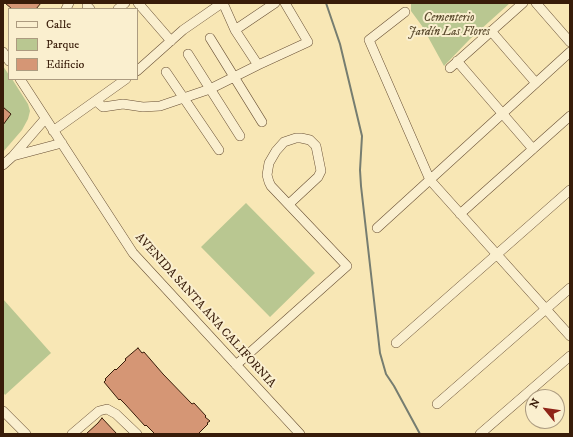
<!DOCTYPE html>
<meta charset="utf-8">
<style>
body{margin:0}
#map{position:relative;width:573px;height:437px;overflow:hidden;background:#f8e7b5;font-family:"IM FELL DW Pica",serif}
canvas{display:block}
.frame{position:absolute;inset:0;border:4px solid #381c09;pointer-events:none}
.legend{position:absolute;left:8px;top:8px;width:130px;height:72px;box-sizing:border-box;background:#faefcf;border:1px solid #ac9b80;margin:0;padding:5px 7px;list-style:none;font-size:12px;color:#381c09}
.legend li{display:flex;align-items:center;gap:8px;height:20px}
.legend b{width:20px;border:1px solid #ac9b80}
.north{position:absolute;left:525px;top:389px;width:40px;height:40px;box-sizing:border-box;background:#faefcf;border:1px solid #ac9b80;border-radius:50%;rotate:299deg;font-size:11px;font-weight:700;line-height:16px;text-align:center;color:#381c09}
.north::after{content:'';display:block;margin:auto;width:14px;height:18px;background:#8f2418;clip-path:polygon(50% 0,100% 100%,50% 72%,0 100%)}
</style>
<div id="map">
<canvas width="573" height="437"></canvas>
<div class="frame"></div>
<ul class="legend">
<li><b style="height:5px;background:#faefcf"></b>Calle</li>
<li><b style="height:11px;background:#b9c791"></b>Parque</li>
<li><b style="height:11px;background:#d59675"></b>Edificio</li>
</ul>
<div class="north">N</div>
</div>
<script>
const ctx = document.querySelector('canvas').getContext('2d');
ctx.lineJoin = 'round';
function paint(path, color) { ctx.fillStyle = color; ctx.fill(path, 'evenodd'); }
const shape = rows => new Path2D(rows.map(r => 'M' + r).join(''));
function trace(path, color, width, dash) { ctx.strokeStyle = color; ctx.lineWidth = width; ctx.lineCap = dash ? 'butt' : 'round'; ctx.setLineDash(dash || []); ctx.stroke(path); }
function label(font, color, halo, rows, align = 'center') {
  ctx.font = font + ' "IM FELL DW Pica",serif'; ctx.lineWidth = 4; ctx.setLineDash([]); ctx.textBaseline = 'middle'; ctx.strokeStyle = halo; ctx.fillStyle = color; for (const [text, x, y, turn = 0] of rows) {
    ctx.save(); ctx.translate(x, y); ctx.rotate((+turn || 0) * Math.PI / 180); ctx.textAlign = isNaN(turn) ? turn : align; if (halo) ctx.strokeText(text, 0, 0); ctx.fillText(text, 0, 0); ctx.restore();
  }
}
paint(shape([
 [411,3,510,3,470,39,444,66,422,26,411,11],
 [3,66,9,75,9,79,12,79,28,104,30,111,28,119,22,130,3,152],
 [246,203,315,273,270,317,201,247],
 [3,299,51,353,5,395,3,392]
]), '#b9c791');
trace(shape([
 [326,3,340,44,362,136,360,170,361,186,380,353,386,374,394,386,420,434]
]), '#767d70', 2);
const building = shape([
 [5,3,41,3,36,9,12,9,5,3],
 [3,107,11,114,3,125,3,107],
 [138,348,142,353,144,352,163,374,192,404,194,403,206,416,205,417,210,421,207,423,208,424,198,434,155,434,146,425,145,426,125,404,120,399,119,400,104,382,106,380,105,379,115,369,116,370,126,360,125,359,138,348],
 [102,418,117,434,86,434,98,423,102,418]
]);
paint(building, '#d59675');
trace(building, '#381c09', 1);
const minor = shape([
 [138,3,171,41],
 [223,3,235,30,258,65],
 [536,3,570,42],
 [87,6,90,9],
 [66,9,69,3],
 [118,9,125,3],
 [405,12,369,40,430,180,570,336],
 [235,30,275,3],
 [491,31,536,83],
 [210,38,262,122],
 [3,52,9,61],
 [188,54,240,136],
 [457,61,533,149],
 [450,68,523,3],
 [137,71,183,30,222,3],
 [166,72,219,150],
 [20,79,133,253,300,434],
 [96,101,103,107,123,104,143,107,160,106,210,89,258,65,308,42,285,3],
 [53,131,126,79],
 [13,156,62,143],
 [3,165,13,156,45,119],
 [460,214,570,116],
 [377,228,570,52],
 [396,343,570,190],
 [236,365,347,266,271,186,269,182,267,175,269,163,276,151,284,142,296,138,301,138,310,140,316,146,321,171,318,177,289,204],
 [437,404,570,288],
 [3,411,26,434],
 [72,434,99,411,107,409,116,414,137,434],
 [480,434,570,356]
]);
trace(minor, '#684f34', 10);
trace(minor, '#faefcf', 9);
label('italic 12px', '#5f4f32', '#faefcf', [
 ["Cementerio",449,19],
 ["Jardín Las Flores",449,33]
]);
label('12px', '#381c09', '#faefcf', [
 ["AVENIDA SANTA ANA CALIFORNIA",205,311,48]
]);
</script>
